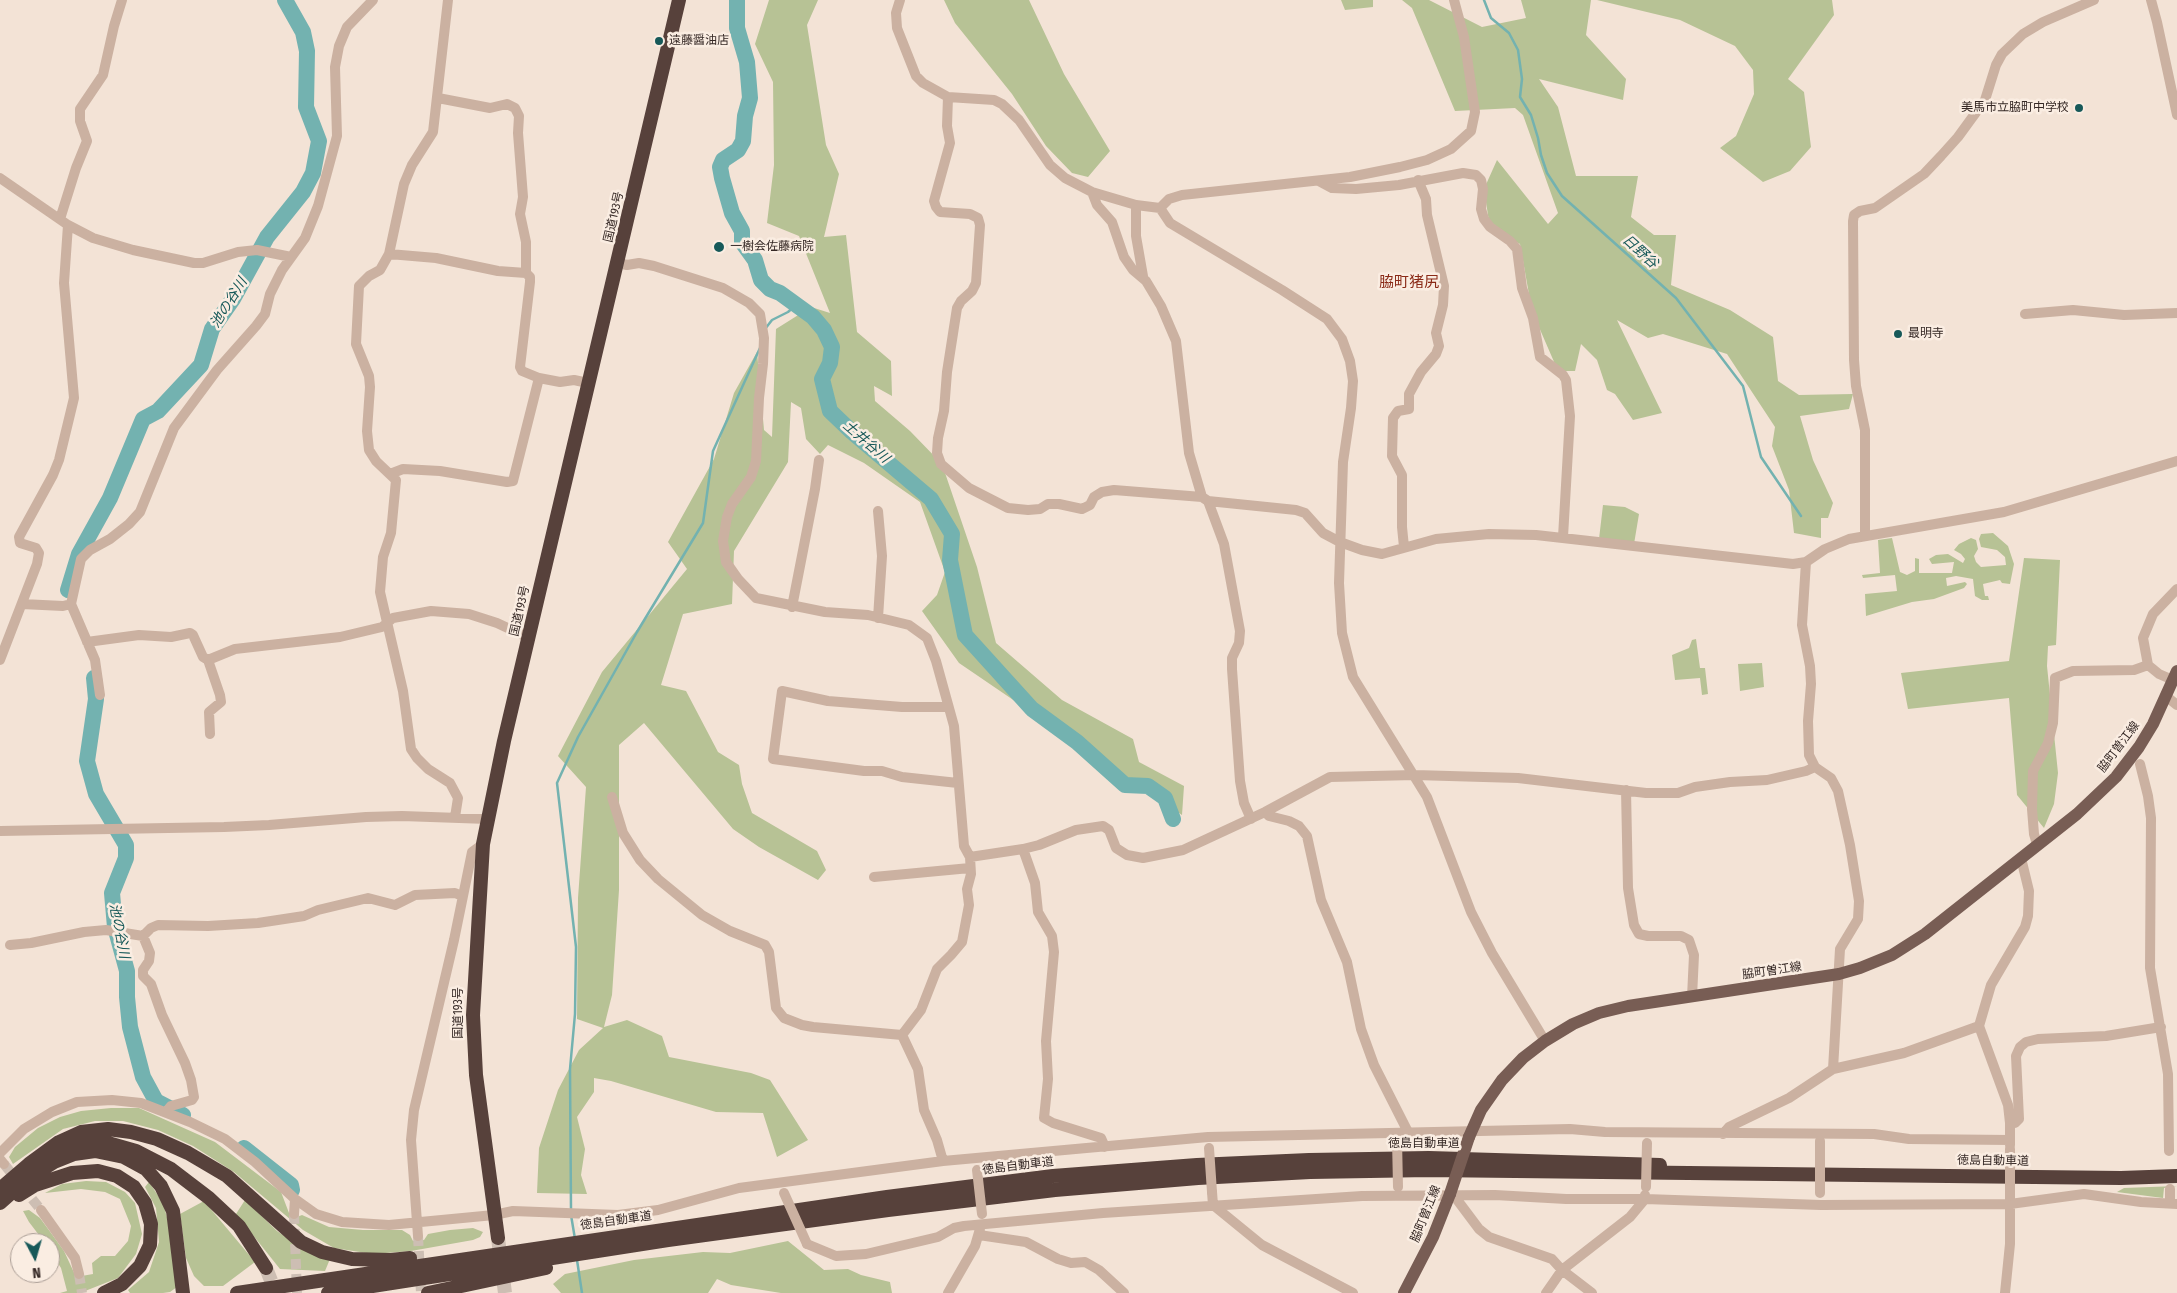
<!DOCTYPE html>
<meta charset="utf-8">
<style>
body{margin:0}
#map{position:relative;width:2177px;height:1293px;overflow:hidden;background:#f3e3d6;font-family:"Fira Sans Condensed",sans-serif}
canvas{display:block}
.north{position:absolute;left:10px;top:1233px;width:50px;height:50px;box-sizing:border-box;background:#faede2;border:1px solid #ab9e96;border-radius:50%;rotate:174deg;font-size:14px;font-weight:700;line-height:20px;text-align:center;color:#352825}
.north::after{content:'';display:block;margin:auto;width:18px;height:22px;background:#175959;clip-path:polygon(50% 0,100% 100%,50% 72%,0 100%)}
</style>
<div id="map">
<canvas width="2177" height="1293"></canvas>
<div class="north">N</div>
</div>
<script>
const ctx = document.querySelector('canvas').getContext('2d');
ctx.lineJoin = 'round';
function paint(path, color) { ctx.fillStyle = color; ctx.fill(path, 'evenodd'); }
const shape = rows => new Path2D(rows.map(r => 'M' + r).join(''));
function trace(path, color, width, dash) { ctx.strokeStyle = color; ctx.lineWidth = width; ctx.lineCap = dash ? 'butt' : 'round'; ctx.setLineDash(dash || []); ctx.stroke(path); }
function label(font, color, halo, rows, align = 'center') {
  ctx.font = font + ' "Fira Sans Condensed","Noto Sans JP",sans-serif'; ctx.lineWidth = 5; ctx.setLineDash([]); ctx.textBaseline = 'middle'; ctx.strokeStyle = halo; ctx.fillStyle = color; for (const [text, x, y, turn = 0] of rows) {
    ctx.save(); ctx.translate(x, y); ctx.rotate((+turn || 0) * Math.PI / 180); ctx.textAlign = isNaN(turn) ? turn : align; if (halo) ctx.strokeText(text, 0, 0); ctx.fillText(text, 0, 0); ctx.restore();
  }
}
paint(shape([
 [769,0,818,0,807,25,826,145,839,174,824,237,846,235,857,332,891,361,892,396,874,386,875,401,910,431,942,464,977,567,996,643,1062,700,1133,739,1139,762,1184,786,1182,815,959,663,922,611,937,595,945,572,920,502,864,463,828,445,820,454,806,439,801,408,791,402,788,462,734,551,732,604,683,614,661,685,686,691,718,752,739,765,742,784,752,813,817,851,826,870,818,880,759,847,733,829,644,723,619,745,619,890,612,995,604,1027,627,1020,662,1036,669,1057,751,1073,770,1080,808,1140,777,1157,763,1113,716,1112,611,1081,594,1078,594,1092,577,1117,585,1149,581,1175,587,1194,537,1193,539,1148,558,1090,579,1050,603,1028,577,1019,578,898,586,787,558,756,602,672,687,569,668,542,714,459,734,393,757,352,764,430,772,437,776,329,811,307,830,313,799,236,767,223,774,165,773,82,755,44],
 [944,0,1029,0,1064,74,1110,151,1088,177,1072,173,1046,146,1012,94,955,23],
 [1341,0,1373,0,1373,7,1345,10],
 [1402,0,1429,0,1482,27,1526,18,1521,0,1591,0,1586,35,1626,79,1623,100,1539,79,1558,107,1576,176,1638,176,1631,217,1654,235,1676,235,1671,285,1730,310,1773,337,1778,381,1799,395,1853,394,1849,409,1800,416,1813,460,1833,503,1828,518,1821,518,1821,538,1794,533,1789,490,1772,446,1775,427,1727,354,1663,334,1648,338,1617,320,1662,413,1633,420,1615,394,1607,390,1597,360,1581,344,1575,371,1558,371,1532,311,1520,244,1490,228,1484,189,1497,160,1548,224,1558,213,1523,115,1515,108,1455,111,1412,8],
 [1597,0,1832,0,1834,15,1788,79,1804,92,1811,147,1790,171,1763,182,1720,148,1736,136,1754,94,1753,70,1735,46,1680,20],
 [1603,505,1625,507,1639,514,1634,544,1599,539],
 [1993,533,2008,546,2014,564,2010,584,2002,583,2000,580,1983,584,1985,596,1988,596,1989,600,1982,600,1975,596,1973,579,1956,576,1946,578,1947,586,1965,582,1967,584,1964,588,1934,599,1912,602,1866,616,1865,594,1897,591,1895,575,1863,578,1862,575,1880,573,1878,540,1892,538,1900,572,1907,575,1915,571,1915,558,1919,559,1919,573,1952,573,1954,562,1932,564,1929,559,1936,555,1948,554,1963,563,1965,559,1961,554,1954,550,1959,544,1971,538,1976,540,1978,549,1974,556,1976,562,1981,567,2006,565,2005,557,1997,550,1981,547,1979,539,1981,534],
 [2024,558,2060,560,2056,645,2048,646,2047,666,2058,773,2054,804,2044,828,2017,795,2009,698,1908,709,1901,673,2009,661],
 [1696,639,1700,668,1705,668,1708,694,1702,695,1700,678,1675,680,1672,655,1689,648,1692,640],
 [1762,663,1764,687,1740,691,1738,664],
 [111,1108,139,1108,215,1142,281,1192,289,1213,297,1217,302,1215,329,1227,363,1230,402,1230,410,1235,413,1241,424,1240,428,1234,450,1230,473,1228,483,1232,480,1237,473,1240,411,1251,373,1254,334,1248,303,1230,234,1172,193,1146,158,1130,123,1121,95,1121,63,1129,13,1164,9,1157,15,1147,38,1128,60,1117,81,1111],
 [86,1181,106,1182,125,1192,135,1203,142,1234,136,1254,118,1278,80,1293,60,1293,67,1291,61,1268,50,1251,50,1243,45,1243,29,1222,23,1211,29,1210,40,1218,51,1233,64,1251,76,1277,93,1274,92,1263,101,1256,115,1256,128,1241,131,1226,120,1199,105,1192,81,1189,45,1193,62,1184],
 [149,1182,163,1203,173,1239,177,1287,170,1292,163,1293,130,1293,128,1290,149,1272,159,1242,156,1208,145,1187],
 [2177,1186,2164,1188,2163,1198,2117,1192,2124,1188],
 [245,1200,277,1231,303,1249,330,1259,325,1271,280,1269,236,1214],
 [204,1201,255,1262,223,1286,204,1286,194,1276,186,1258,180,1214],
 [788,1241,824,1270,848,1269,861,1275,890,1282,892,1293,781,1293,731,1285,717,1279,708,1293,561,1293,553,1284,565,1274,634,1260,703,1252,730,1253]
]), '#b7c295');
trace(shape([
 [1484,0,1491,18,1509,33,1518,50,1522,79,1520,97,1531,115,1538,138,1541,155,1547,173,1562,196,1676,298,1743,386,1761,457,1801,516],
 [765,329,772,320,788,312,796,305],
 [571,1210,570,1069,575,1014,576,947,557,783,578,737,637,632,703,523,713,451,760,348],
 [571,1215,575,1239],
 [577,1260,582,1293]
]), '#73b2b0', 2.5);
trace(shape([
 [737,0,737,28,747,62,750,98,745,116,743,141,738,150,723,160,720,167,722,178,732,213,742,231,742,242,755,260,761,280,770,289,780,293,813,317,824,330,832,347,830,363,822,379,830,411,852,432,931,499,952,534,950,560,965,635,1032,709,1077,742,1125,785,1148,786,1165,798,1173,819],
 [68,590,79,554,110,498,143,419,158,411,201,365,212,329,233,299,267,237,303,192,313,173,319,141,306,107,307,51,303,32,285,0],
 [94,678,96,699,87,761,96,794,126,845,126,858,112,893,115,927,127,971,127,997,130,1027,143,1077,156,1101,183,1115],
 [244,1148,291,1185,292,1190]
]), '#73b2b0', 16);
trace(shape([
 [4,1164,41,1210],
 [294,1214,297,1293],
 [418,1236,421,1293],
 [79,1274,82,1293]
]), '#cdbeb3', 10, [10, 5]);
trace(shape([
 [498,1238,505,1293],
 [266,1268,276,1293]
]), '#cdbeb3', 14, [14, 7]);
trace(shape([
 [448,0,433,132,412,165,404,184,389,254,380,270,369,276,359,286,356,344,369,376,370,387,367,431,369,450,376,461,396,480,391,533,383,557,380,592,403,691,411,749,417,758,428,769,450,783,458,798,455,817],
 [900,0,896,13,897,28,916,76,923,83,948,97,994,100,1002,104,1019,120,1050,165,1065,178,1092,192,1097,205,1112,222,1124,257,1133,270,1146,281,1161,306,1176,341,1189,453,1202,497,1208,501,1296,510,1305,513,1323,533,1340,542,1362,550,1382,554,1436,539,1489,534,1536,535,1793,564,1806,562,1825,549,1849,539,2004,512,2177,461],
 [2151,0,2157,22,2177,115],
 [948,97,947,126,950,143,934,201,936,207,940,212,970,214,978,218,980,225,976,283,972,291,961,301,957,308,947,372,944,411,938,438,937,453,941,464,969,488,1008,508,1028,510,1040,509,1048,504,1059,504,1082,509,1090,505,1094,497,1102,492,1114,490,1202,497],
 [0,178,68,225,93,238,133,250,194,263,203,263,238,252,257,250,291,257],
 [1319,181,1332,188,1356,189,1399,185,1463,173,1476,175,1481,180,1483,189,1481,209,1484,219,1490,227,1510,241,1517,249,1522,288,1533,318,1540,357,1563,375,1566,380,1570,416,1563,537],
 [1092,192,1136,205,1160,208,1169,199,1182,195,1350,177,1400,167,1427,160,1451,149,1471,131,1475,112,1464,37,1454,0],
 [1136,205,1136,236,1143,276],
 [1160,208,1170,223,1282,290,1327,319,1342,339,1350,361,1353,381,1351,408,1343,462,1339,583,1342,633,1353,677,1427,797,1471,912,1492,953,1545,1041],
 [60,219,76,168,87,141,80,121,80,109,103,75,114,26,122,0],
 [389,254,436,258,498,271,526,273,526,242,520,214,523,197,518,133,519,116,515,108,507,104,490,108,438,98],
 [618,263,627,265,639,263,654,266,723,288,749,303,760,314,764,338,763,364,759,398,756,461,751,477,732,504,727,517,723,541,726,562,738,579,756,598,825,612,868,615,909,625,927,638,936,661,954,726,964,846,970,857,971,874,967,889,969,905,962,942,951,955,937,969,921,1010,902,1035],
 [526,273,530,277,530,282,520,367,522,371,539,378],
 [2025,314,2073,310,2124,315,2177,313],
 [390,474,403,469,440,471,507,482,513,481,539,378,560,382,574,380,588,383],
 [1208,501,1224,544,1240,631,1239,643,1232,658,1232,669,1240,781,1244,803,1251,819],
 [1865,536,1865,430,1856,386,1854,360,1853,221,1854,215,1860,211,1875,208,1924,174,1941,156,1958,137,1985,100,1996,65,2002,54,2023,34,2043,22,2094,0],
 [1404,547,1402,527,1402,475,1392,456,1393,418,1398,411,1409,409,1409,394,1421,372,1436,354,1439,346,1436,333,1443,305,1444,286,1427,215,1426,199,1418,180],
 [1806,562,1802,625,1810,666,1811,684,1808,721,1809,755,1815,767,1831,778,1838,791,1850,845,1859,901,1858,919,1840,949,1833,1069],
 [22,604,63,606,71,604],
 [792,607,815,489,819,460],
 [878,618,882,556,878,511],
 [87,642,139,635,171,637,190,633,193,635,203,657,208,660,235,649,340,637,382,627,393,618,431,611,469,614,497,623,529,638],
 [0,660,37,564,39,553,36,548,20,543,19,537,53,475,59,460,74,398,64,283,68,225],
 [208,660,220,695,221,702,209,712,210,734],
 [2173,680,2159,674,2148,665,2143,638,2153,614,2177,589],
 [100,695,95,660,71,604,81,559,90,550,110,539,129,524,140,512,174,428,217,370,256,326,265,314,270,294,282,270,305,238,318,206,337,136,335,67,339,46,347,27,373,0],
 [2167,697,2177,705],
 [948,707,902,707,828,701,782,691,773,759,864,771,882,771,902,777,958,783],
 [2140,764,2148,796,2151,818,2150,968,2168,1074,2169,1151],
 [1626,790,1628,888,1634,925,1639,934,1648,936,1681,936,1689,940,1694,955,1692,997],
 [612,797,623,833,640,860,658,879,702,915,730,931,765,945,769,952,776,1008,784,1018,802,1025,813,1027,902,1035],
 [1265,812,1269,816,1289,821,1299,826,1307,836,1321,900,1347,962,1361,1029,1374,1065,1408,1132],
 [0,831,224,827,269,825,366,817,402,816,488,819],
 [2037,844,2034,834,2032,809,2033,771,2048,743,2053,723,2055,678,2073,671,2134,670,2148,665],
 [1023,849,1035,883,1038,912,1052,936,1054,952,1046,1041,1048,1079,1044,1118,1053,1123,1101,1138,1105,1147],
 [970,857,1023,849,1039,845,1076,830,1103,826,1109,830,1116,848,1127,855,1143,858,1183,850,1265,812,1330,777,1415,775,1518,778,1646,793,1678,793,1695,787,1730,782,1767,780,1806,771,1815,767],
 [874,877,970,868],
 [143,936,151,928,158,925,208,926,258,923,304,916,318,910,368,898,395,905,415,895,455,893,462,896],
 [10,945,31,943,84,932,106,930,143,936,150,953,149,961,143,970,143,976,151,984,162,1015,185,1063,191,1080,194,1097,192,1100,171,1106,166,1112],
 [902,1035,918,1069,924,1110,937,1140,943,1161],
 [2010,1123,2015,1123,2019,1119,2016,1056,2020,1047,2026,1042,2038,1039,2106,1036,2161,1027],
 [1723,1134,1729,1127,1789,1098,1833,1069,1904,1053,1979,1026],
 [2010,1145,2010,1123,2008,1105,1979,1026,1991,985,2025,927,2028,916,2029,891,2021,858],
 [0,1153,24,1129,52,1112,77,1102,112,1100,141,1103,190,1122,225,1139,255,1162,295,1199,316,1214,342,1222,389,1225,494,1215,513,1211,618,1215,658,1210,739,1188,943,1161,1208,1137,1570,1129,1605,1132,1874,1134,1909,1139,2010,1140],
 [0,1159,4,1164],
 [2170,1189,2170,1203],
 [1212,1192,1213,1205,1262,1245,1353,1293],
 [1455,1197,1479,1229,1489,1237,1552,1259,1562,1270,1592,1293],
 [41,1210,75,1258,79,1274],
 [294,1214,295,1199],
 [979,1235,1026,1242,1058,1259,1071,1263,1085,1262,1099,1270,1124,1293],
 [418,1236,411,1140,414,1110,454,940,472,852,483,844],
 [807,1244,836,1256,866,1254,938,1237,954,1228,964,1226,1103,1213,1362,1196,1495,1195,1566,1199,1645,1199,1821,1205,2010,1204,2084,1194,2141,1202,2177,1204],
 [948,1293,975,1246,980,1229],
 [1546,1293,1562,1270,1630,1217,1645,1199,1645,1195],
 [2005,1293,2010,1244,2010,1197]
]), '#cbb1a1', 10);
trace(shape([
 [1469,1137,1481,1110,1502,1080,1523,1058,1545,1041,1573,1024,1599,1013,1628,1006,1839,974,1860,968,1892,955,1925,934,2077,814,2116,777,2139,747,2153,724,2177,671],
 [1404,1293,1433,1237,1450,1194]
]), '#785d54', 12);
trace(shape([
 [58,1150,78,1144,108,1143,136,1151,171,1169,209,1198,239,1226,266,1268],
 [29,1164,59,1142,81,1132,108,1129,131,1132,157,1139,188,1153,227,1176,301,1242,322,1252,352,1259,391,1260,410,1258],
 [0,1189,29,1164,37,1161],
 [19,1195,35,1185,72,1173,98,1171,117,1176,134,1187,145,1203,151,1224,150,1245,140,1266,122,1284,104,1293],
 [0,1203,27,1179,54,1162,74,1154,95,1151,124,1157,146,1169,161,1186,173,1211,183,1293],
 [498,1238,476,1075,473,1015,483,844,504,741,679,0],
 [237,1293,887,1197,1053,1176,1197,1165,1309,1160,1429,1158,1660,1165],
 [328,1293,668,1240,888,1210,1055,1190,1198,1178,1310,1172,1429,1170,2121,1178,2177,1176],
 [428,1293,546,1268]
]), '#57413b', 14);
trace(shape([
 [1397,1139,1398,1187],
 [1820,1141,1820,1193],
 [1209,1148,1212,1192],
 [2010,1149,2010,1196],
 [977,1170,982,1214],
 [1646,1187,1647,1143],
 [784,1193,807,1244]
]), '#cbb1a1', 10);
trace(shape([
 [1450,1194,1469,1137]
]), '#785d54', 12);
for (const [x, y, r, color] of [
 [659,41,5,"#175959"],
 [2079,108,5,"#175959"],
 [719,247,6,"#175959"],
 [1898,334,5,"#175959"]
]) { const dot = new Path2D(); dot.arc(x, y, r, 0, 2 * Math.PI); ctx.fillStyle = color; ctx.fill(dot); trace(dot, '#faede2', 2); }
label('12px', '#352825', '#faede2', [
 ["遠藤醤油店",669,41],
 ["美馬市立脇町中学校",2069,108,"right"],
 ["一樹会佐藤病院",730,247],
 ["最明寺",1908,334]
], 'left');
label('12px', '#352825', '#faede2', [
 ["国道193号",614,217,-77],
 ["国道193号",520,611,-77],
 ["脇町曽江線",2119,747,-53],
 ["脇町曽江線",1772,971,-8],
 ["国道193号",459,1013,-90],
 ["徳島自動車道",1424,1144],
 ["徳島自動車道",1993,1161,1],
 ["徳島自動車道",1018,1166,-7],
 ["脇町曽江線",1426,1214,-68],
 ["徳島自動車道",616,1221,-8]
]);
label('italic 14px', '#175959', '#faede2', [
 ["日野谷",1640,252,42],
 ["池の谷川",229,303,-58],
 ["土井谷川",866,442,41],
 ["池の谷川",119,931,79]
]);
label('15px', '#8a2a17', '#faede2', [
 ["脇町猪尻",1409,283]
]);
</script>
